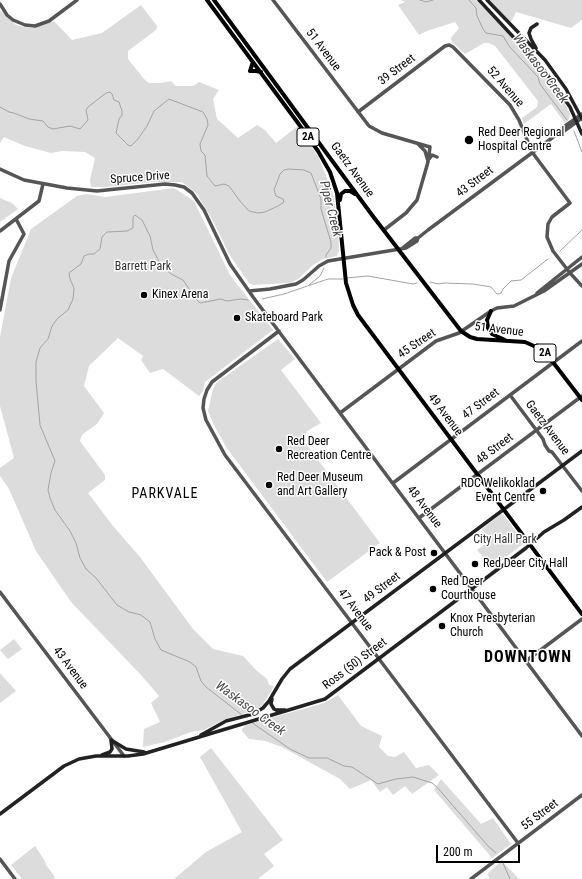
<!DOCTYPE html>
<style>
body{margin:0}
#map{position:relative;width:582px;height:879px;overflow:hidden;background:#fff;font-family:"Roboto Condensed",sans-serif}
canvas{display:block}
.scale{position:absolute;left:436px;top:845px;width:84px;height:18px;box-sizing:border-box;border:2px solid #000;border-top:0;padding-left:5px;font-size:12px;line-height:14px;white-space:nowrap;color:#000;-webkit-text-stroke:3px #fff;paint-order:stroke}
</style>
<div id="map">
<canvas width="582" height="879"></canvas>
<div class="scale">200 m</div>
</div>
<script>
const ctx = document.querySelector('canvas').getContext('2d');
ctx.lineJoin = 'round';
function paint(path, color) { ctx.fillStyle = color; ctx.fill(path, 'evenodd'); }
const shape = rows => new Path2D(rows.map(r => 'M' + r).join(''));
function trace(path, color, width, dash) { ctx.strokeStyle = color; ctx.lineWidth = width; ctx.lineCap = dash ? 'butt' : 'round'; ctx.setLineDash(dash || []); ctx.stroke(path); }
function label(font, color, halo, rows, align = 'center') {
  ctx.font = font + ' "Roboto Condensed",sans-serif'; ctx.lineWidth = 3; ctx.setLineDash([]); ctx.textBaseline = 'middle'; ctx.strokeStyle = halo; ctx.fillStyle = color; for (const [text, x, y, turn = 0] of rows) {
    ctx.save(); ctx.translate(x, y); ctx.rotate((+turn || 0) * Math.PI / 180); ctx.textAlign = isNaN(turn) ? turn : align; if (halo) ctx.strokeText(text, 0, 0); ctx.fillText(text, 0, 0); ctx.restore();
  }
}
paint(shape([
 [401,0,476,0,549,77,559,92,570,114,569,119,565,123,551,104,524,124,522,118,537,107,538,101,495,46,489,43,484,43,465,54,452,42,451,38,459,28,455,22,427,31,419,35,398,5,405,2],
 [489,0,582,0,582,20,571,28,516,12,511,22],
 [141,5,157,26,156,30,128,51,128,59,144,79,149,83,161,83,171,81,176,86,193,86,199,82,219,90,213,99,217,119,238,138,257,125,265,130,276,143,298,126,319,158,333,194,338,223,339,251,337,256,323,259,313,265,298,279,291,283,253,285,249,283,229,254,213,221,197,194,182,182,151,182,106,187,91,187,90,180,95,158,85,152,62,151,51,153,25,146,4,137,0,143,0,10,16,25,24,27,32,28,54,21,72,40,102,33],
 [174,188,194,201,230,275,273,330,205,382,203,391,199,396,163,369,150,373,141,360,143,356,118,338,89,366,84,386,104,413,97,424,83,434,81,437,80,441,105,475,105,480,88,493,113,526,140,557,193,629,213,649,243,656,256,670,267,679,269,685,274,686,262,706,255,710,223,720,204,730,191,732,165,742,143,747,144,729,160,722,151,703,159,696,141,675,71,602,36,551,9,489,0,476,0,468,14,458,0,406,0,337,11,278,31,229,77,196,86,194,105,197],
 [0,198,12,203,18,209,0,222],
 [278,339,295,359,281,370,321,423,307,431,304,438,304,441,380,543,327,582,226,447,213,423,208,411,213,389,216,383],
 [501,514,504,515,524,543,492,568,477,550,490,540,482,529],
 [14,639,22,649,8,659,0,650],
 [0,673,16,691,0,703],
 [338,695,361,726,382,736,379,747,388,756,395,757,404,752,416,768,429,765,439,775,412,794,405,786,393,795,387,787,380,792,371,780,350,789,340,779,282,747,265,741,249,739,242,731,242,729,246,725,324,703],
 [211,748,283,840,264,854,274,866,258,879,174,879,206,852,242,832,200,757],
 [441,779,481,824,493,818,511,844,492,858,434,790],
 [35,846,45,861,46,865,55,877,53,879,22,879,11,865],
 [502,861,519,879,489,879,488,873]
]), '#dcdcdc');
trace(shape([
 [420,0,426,2,433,0],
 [469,0,476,8,477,16,483,29,486,33,503,36,509,46,538,77,540,84,567,120],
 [0,107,9,112,14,113,29,119,43,121,48,127,53,129,70,126,80,129,88,120,86,110,88,107,106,93,110,92,112,94,114,100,119,102,122,111,122,115,119,119,116,133,128,145,131,146,138,139,147,126,154,111,169,99,203,112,207,119,208,125,200,144,201,151,205,155,207,176,215,186,224,184,229,186,240,201,249,211,258,213,265,212,278,206,284,202,283,199,276,196,274,190,280,174,284,170,288,169,304,170,311,173,321,199,321,209,331,242,331,248,326,255,326,257],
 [574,131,582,152],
 [560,251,582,230],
 [346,278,368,276,413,284,417,283],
 [430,282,438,284,444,283,473,284,491,287,497,294,501,293,503,289,511,281,521,280,548,259],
 [309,285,320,276,324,268],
 [262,299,284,294,328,279,343,279],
 [242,715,206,687,201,681,196,667,190,662,161,650,155,639,150,622,141,615,129,612,117,605,96,578,86,569,80,558,76,543,70,531,55,510,50,498,48,490,51,473,55,461,40,425,36,381,36,362,40,348,48,339,52,326,58,318,68,310,73,299,74,288,70,279,69,273,81,264,84,256,89,254,94,254,100,249,102,237,107,232,127,231,133,228,133,217,135,215,142,220,150,236,153,250,161,265,171,274,183,280,196,299,200,303,221,299,227,301,241,299,248,300],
 [251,722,290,749,309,758,327,758,344,766,352,767,378,784,396,779,413,777,432,783,436,786,488,846,496,853],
 [502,861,510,879]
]), '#a3a3a3', 1);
trace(shape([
 [273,0,369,126,382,133,430,147,428,162,417,200,406,213,384,230],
 [0,4,7,15,13,20,25,25,35,26,49,21,77,0],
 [358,112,445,46,449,45,453,47,510,105,519,120,532,152,570,203,552,217,548,224,547,237,553,251,570,273,582,286],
 [555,136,560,134,582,118],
 [418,144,425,151,428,161],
 [429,159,432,155,437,157],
 [0,169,24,180,67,188,97,191,165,184,175,185,184,187,192,193,204,210,230,264,253,297,582,736],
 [0,231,39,201,43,184],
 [400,250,415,238,418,238],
 [249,291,270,289,296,284,303,280,319,266,328,261,406,248,417,241,418,238,428,230,552,138,565,126,582,114],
 [537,293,582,257],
 [0,310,9,261,24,234,16,219],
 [279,331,212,382,207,390,204,399,203,408,206,420,225,455,518,843],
 [510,395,543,439,545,445,549,451,552,452,582,491],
 [340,413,436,341,459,333,491,311,497,308,514,306,544,291,582,264],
 [393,483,582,341],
 [419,518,582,396],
 [0,592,124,756],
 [526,661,582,619],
 [0,859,15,879],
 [471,879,582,795]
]), '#555', 3.5);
trace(shape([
 [479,0,544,70,570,107,582,134],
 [487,0,545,60,566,89,582,119],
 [536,48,531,39,529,33,531,28,537,24],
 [272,699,271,704,274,709,276,710,285,710],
 [201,735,226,721,253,714,263,708,269,701,282,679,290,669,582,451],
 [111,740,126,749,144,752],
 [102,755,110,752,112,749,111,740],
 [0,814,64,766,79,759,96,756,128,756,143,754,325,699,526,548,544,532,564,520,582,507]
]), '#222', 3.5);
trace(shape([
 [207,0,298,123,318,151,330,172,337,193,346,283,353,305,358,315,582,614],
 [214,0,372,215,461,331,470,337,477,339,525,342,534,346,549,357,582,400],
 [253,62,250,71,256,71,261,72],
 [340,200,341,194,345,191,350,191,355,194],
 [491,311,487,320,488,328,492,334,505,340]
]), '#000', 4);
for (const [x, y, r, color] of [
 [469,140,5,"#000"],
 [144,295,4,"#000"],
 [237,318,4,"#000"],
 [279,449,4,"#000"],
 [269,485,4,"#000"],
 [543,491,4,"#000"],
 [434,553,4,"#000"],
 [475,564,4,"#000"],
 [433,589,4,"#000"],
 [442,626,4,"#000"]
]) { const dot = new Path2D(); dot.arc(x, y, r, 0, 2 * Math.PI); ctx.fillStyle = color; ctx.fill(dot); trace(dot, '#fff', 1.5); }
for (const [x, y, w] of [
 [308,137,22],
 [545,353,22]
]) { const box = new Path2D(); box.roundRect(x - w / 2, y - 9, w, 18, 3); ctx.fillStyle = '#fff'; ctx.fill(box); trace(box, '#000', 1); }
label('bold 11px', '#000', null, [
 ["2A",308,137],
 ["2A",545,353]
]);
label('12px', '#000', '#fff', [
 ["51 Avenue",323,50,53],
 ["39 Street",397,70,-37],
 ["52 Avenue",505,87,49],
 ["Gaetz Avenue",352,170,54],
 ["Spruce Drive",140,178,-4],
 ["43 Street",475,182,-37],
 ["51 Avenue",499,330,7],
 ["45 Street",417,344,-34],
 ["47 Street",481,404,-37],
 ["49 Avenue",445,415,53],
 ["Gaetz Avenue",547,428,53],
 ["48 Street",495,449,-37],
 ["48 Avenue",424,507,53],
 ["49 Street",382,588,-37],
 ["47 Avenue",355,610,53],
 ["Ross (50) Street",355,664,-37],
 ["43 Avenue",70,668,53],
 ["55 Street",540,815,-37]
]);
label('12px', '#000', '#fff', [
 ["Red Deer Regional",478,133],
 ["Hospital Centre",478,147],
 ["Kinex Arena",152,295],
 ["Skateboard Park",245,318],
 ["Red Deer",287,442],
 ["Recreation Centre",287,456],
 ["Red Deer Museum",277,478],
 ["and Art Gallery",277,492],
 ["RDC Welikoklad",535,484,"right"],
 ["Event Centre",535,498,"right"],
 ["Pack & Post",426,553,"right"],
 ["Red Deer City Hall",483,564],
 ["Red Deer",441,582],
 ["Courthouse",441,596],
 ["Knox Presbyterian",450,619],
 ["Church",450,633]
], 'left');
label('12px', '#333', '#fff', [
 ["Barrett Park",143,267],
 ["City Hall Park",505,540]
]);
label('italic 13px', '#444', '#fff', [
 ["Waskasoo Creek",540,69,53],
 ["Piper Creek",330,209,76],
 ["Waskasoo Creek",250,709,36]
]);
ctx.letterSpacing = '1px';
label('14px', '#000', '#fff', [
 ["PARKVALE",165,494]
]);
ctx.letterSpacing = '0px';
ctx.letterSpacing = '1px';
label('bold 16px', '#000', '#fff', [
 ["DOWNTOWN",528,658]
]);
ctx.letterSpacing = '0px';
</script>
